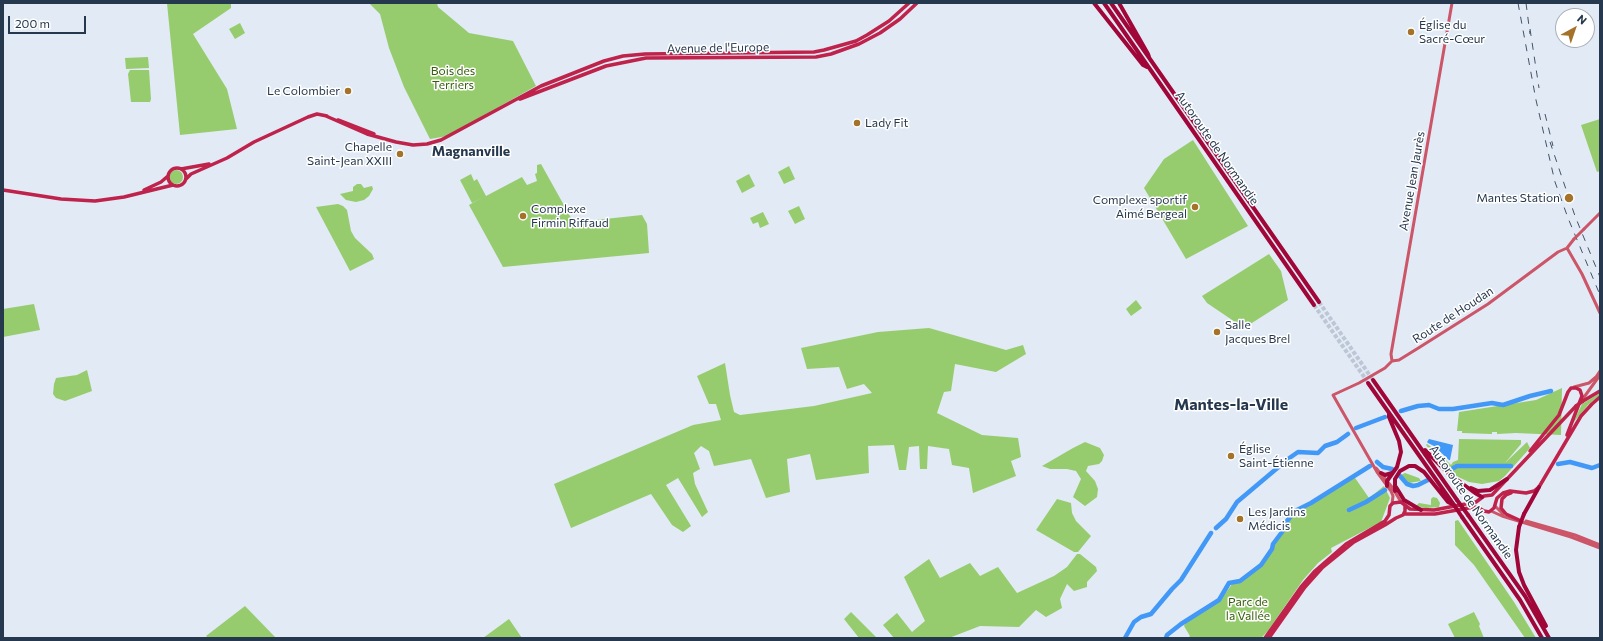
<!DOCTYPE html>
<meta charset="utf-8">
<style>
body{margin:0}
#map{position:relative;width:1603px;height:641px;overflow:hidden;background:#e1eaf5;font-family:Commissioner,sans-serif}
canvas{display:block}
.frame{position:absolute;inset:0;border:4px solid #26384e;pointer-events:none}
.north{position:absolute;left:1555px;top:8px;width:40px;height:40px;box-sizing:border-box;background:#fff;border:1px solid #a8afb8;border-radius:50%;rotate:40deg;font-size:11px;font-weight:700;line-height:16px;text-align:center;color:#26384e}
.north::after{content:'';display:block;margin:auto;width:14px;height:18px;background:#a47228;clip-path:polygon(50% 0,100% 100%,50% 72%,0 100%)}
.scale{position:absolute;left:8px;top:16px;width:78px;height:18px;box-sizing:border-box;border:2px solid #26384e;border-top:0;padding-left:5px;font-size:12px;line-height:14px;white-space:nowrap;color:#26384e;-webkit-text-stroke:3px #fff;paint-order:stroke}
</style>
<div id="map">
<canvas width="1603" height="641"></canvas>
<div class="frame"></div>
<div class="north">N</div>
<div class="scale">200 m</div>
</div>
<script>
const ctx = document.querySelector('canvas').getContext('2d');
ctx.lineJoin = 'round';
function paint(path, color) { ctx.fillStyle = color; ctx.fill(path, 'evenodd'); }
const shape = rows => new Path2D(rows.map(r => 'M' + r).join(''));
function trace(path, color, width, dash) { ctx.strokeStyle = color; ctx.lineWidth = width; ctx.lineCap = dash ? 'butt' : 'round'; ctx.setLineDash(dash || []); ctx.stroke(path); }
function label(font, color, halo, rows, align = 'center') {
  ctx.font = font + ' Commissioner,sans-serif'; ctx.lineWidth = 3; ctx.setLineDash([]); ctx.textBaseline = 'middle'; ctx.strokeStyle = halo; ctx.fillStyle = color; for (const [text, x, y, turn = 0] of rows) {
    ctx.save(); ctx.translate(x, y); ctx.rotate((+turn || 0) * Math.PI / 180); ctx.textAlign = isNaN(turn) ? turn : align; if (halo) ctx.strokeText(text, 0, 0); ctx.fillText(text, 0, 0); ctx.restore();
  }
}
paint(shape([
 [167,3,231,3,231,8,193,34,227,89,237,129,180,135],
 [369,3,437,3,438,7,469,33,513,41,536,86,447,136,430,139,404,87,389,48,380,14],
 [240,23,245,33,235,39,229,29],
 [148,57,149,68,126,69,125,58],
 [130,70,149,70,151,99,150,102,131,102,128,74],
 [1600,119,1600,171,1597,172,1581,125],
 [1193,140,1248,226,1186,259,1144,188,1164,159],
 [541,164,575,225,586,221,642,215,647,224,649,253,503,267,469,205,483,197,472,203,460,180,471,174,474,181,477,179,486,196,522,177,527,185,537,181,535,174,537,173,537,165],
 [789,166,795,179,784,184,778,172],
 '169 177a7 7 0 1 1 14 0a7 7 0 1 1-14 0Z',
 [749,174,755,186,742,193,736,181],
 [357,184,361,184,364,188,372,186,373,189,369,196,364,200,356,202,346,200,340,194,353,191,353,187],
 [338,204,343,206,347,210,351,231,355,238,372,254,374,259,350,271,316,207],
 [799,206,805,219,795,224,788,211],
 [763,212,769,224,760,228,758,222,753,224,750,218],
 [1269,254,1281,271,1288,300,1244,328,1207,303,1202,296],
 [1136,300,1142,308,1131,316,1126,309],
 [34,304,40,330,3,337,3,309],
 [929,328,1006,350,1023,345,1026,354,996,372,955,364,951,391,944,392,937,413,982,435,1018,438,1021,457,1011,461,1016,476,973,493,969,468,952,465,949,449,928,446,927,469,920,469,919,446,909,447,906,470,899,470,894,445,868,446,869,473,816,480,810,454,787,459,790,492,766,498,751,459,714,466,709,451,701,446,694,453,700,469,693,473,695,484,708,512,702,517,678,478,666,485,691,526,683,532,672,525,651,494,571,528,554,484,693,425,721,420,716,404,709,404,697,376,725,363,730,395,734,412,740,415,814,406,872,393,864,384,847,389,839,367,807,369,801,348,878,332],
 [87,370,92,391,65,401,56,398,53,394,54,384,56,378,77,375],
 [1562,388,1561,435,1516,433,1497,434,1497,432,1492,432,1492,434,1462,433,1462,431,1457,431,1459,412,1536,400],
 [1600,393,1600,395,1588,405,1573,423,1582,404],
 [1459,439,1521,440,1521,444,1505,463,1527,442,1530,448,1505,476,1499,481,1482,484,1469,482,1454,475,1443,465,1426,445,1427,444,1437,451,1451,465,1453,462,1458,460],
 [1085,442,1100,448,1104,455,1102,461,1099,464,1088,466,1086,471,1095,481,1098,489,1097,497,1085,506,1073,497,1081,479,1076,471,1067,469,1050,469,1042,466,1073,448],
 [1405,473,1419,478,1421,481,1409,483,1401,475],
 [1353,475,1369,498,1384,486,1390,498,1381,522,1331,548,1332,552,1318,563,1303,580,1268,631,1261,638,1188,638,1190,636,1184,626,1186,622,1222,598,1232,584,1241,582,1257,569,1293,513],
 [1433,497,1437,498,1440,503,1439,507,1426,508,1416,506,1419,503,1431,505,1431,499],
 [1057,499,1071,503,1072,513,1076,521,1091,536,1078,552,1074,552,1036,530],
 [1458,520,1514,602,1536,638,1525,638,1474,565,1455,545,1455,521],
 [1077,554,1080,554,1096,567,1097,571,1087,582,1087,587,1074,591,1067,584,1060,599,1062,608,1046,617,1036,610,1019,627,980,626,949,638,894,638,883,625,897,613,912,632,925,621,904,577,929,559,940,578,970,563,980,576,998,567,1017,593,1054,576,1067,567],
 [245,606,276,638,208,638,206,636],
 [851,612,877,638,859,638,844,619],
 [1474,612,1480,624,1479,626,1484,638,1455,638,1448,624],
 [509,619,522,638,483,638]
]), '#96cc6e');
paint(shape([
 [1429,439,1453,445,1450,460,1449,460,1434,446,1428,443,1427,442]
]), '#4298f6');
trace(shape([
 [1401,411,1418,406,1429,405,1439,409,1453,409,1492,403,1503,405,1530,396,1551,391],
 [1356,428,1385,417],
 [1377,462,1383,467,1392,469],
 [1558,464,1570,462,1592,468,1600,465],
 [1450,470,1457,466,1511,466],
 [1400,476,1407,484,1413,486,1418,485,1428,480],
 [1349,510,1366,502,1385,490],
 [1216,528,1226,519,1237,502,1288,459,1298,452,1318,453,1325,446,1337,442,1348,434],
 [1125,638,1134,622,1141,617,1151,614,1172,589,1181,580,1211,533],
 [1166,638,1167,635,1181,624,1219,600,1229,583,1240,581,1261,565,1272,549,1273,544,1282,532,1287,521,1295,511,1311,503,1370,466]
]), '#4298f6', 4.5);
trace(shape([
 [1319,302,1373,380],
 [1314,305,1367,381]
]), '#bcc6d4', 4, [4, 2]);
trace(shape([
 [1584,229,1600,213],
 [1567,248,1582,274,1600,313],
 [1392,361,1391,354,1452,3],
 [1574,387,1589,383,1596,377,1600,371],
 [1582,400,1600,375],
 [1376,468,1392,487,1401,502],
 [1392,504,1393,496,1391,491,1377,472,1333,395,1359,383,1385,368,1392,361,1399,360,1420,347,1488,304,1558,252,1567,248,1574,239],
 [1495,506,1503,514],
 [1491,511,1502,516,1571,537,1600,548],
 [1526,521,1575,535,1600,545]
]), '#cc5568', 3);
trace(shape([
 [520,99,606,66,646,58,816,57,831,54,859,44,880,33,900,19,917,3],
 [326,116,367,134,396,142,413,145,427,144,441,140,541,86,604,61,623,56,645,54,814,52,824,50,856,41,867,35,889,21,909,3],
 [338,120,374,134],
 '168 177a9 9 0 1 1 18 0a9 9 0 1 1-18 0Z',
 [181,169,209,164],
 [186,179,191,174,227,158,254,142,308,117,317,114,327,116],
 [3,190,61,199,95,201,124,197,173,185],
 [144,190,161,182,168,176],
 [1583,401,1600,391],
 [1530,451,1559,415,1568,392,1571,388,1576,388,1580,390,1582,396,1567,435],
 [1511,493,1506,495,1502,499,1501,508,1506,514,1519,520],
 [1404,514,1435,514,1474,507,1479,508,1484,511,1489,512,1494,508,1497,498,1503,493,1510,491,1526,493,1534,491,1539,487,1581,416,1592,404,1600,397],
 [1265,638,1301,587,1315,571,1346,544,1385,521,1389,515,1390,506,1393,503,1401,502,1410,509,1434,510,1476,502,1484,496,1492,495,1576,406],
 [1269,638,1305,587,1322,568,1354,542,1385,525,1396,518,1403,515,1405,511,1405,506]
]), '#bf224a', 3.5);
trace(shape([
 [1094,3,1143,65,1147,67],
 [1104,3,1314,305],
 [1111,3,1319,302],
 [1119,3,1148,54,1149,57],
 [1373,380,1457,500],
 [1368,383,1454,505],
 [1425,450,1448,473,1475,493,1482,497],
 [1381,473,1385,475,1392,473],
 [1387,486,1387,481,1397,467,1401,452,1399,441,1389,417,1389,414],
 [1396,487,1404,500,1421,510],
 [1471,488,1478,491,1490,490,1507,479],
 [1395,491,1395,479,1400,471,1409,466,1415,466,1424,472,1448,502,1452,504],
 [1524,514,1539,487],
 [1468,515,1525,596,1549,638],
 [1462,517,1520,600,1542,638],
 [1519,527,1516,550,1519,572,1524,585,1546,626]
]), '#a10639', 4);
trace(shape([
 [1518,3,1536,100,1555,182,1568,218,1600,295],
 [1526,3,1530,34],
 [1530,29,1539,88],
 [1545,114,1553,146],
 [1550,142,1575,216,1600,277]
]), '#425267', 1, [7, 7]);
trace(shape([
 [1574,239,1584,229]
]), '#cc5568', 3);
trace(shape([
 [1576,406,1583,401]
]), '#bf224a', 3.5);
trace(shape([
 [1457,500,1468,515],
 [1454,505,1462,517],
 [1519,527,1524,514]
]), '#a10639', 4);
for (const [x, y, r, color] of [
 [1411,32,4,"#a47228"],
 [348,91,4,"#a47228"],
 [857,123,4,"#a47228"],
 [400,154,4,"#a47228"],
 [1569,198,5,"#a47228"],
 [1195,207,4,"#a47228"],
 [523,216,4,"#a47228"],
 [1217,332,4,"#a47228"],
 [1231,456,4,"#a47228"],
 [1240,519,4,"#a47228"]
]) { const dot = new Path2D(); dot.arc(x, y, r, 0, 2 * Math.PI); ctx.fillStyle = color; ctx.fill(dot); trace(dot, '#fff', 1.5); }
label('12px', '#26384e', '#fff', [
 ["Église du",1419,25],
 ["Sacré-Cœur",1419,39],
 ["Le Colombier",340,91,"right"],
 ["Lady Fit",865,123],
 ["Chapelle",392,147,"right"],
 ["Saint-Jean XXIII",392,161,"right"],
 ["Mantes Station",1560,198,"right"],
 ["Complexe sportif",1187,200,"right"],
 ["Aimé Bergeal",1187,214,"right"],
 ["Complexe",531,209],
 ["Firmin Riffaud",531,223],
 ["Salle",1225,325],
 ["Jacques Brel",1225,339],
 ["Église",1239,449],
 ["Saint-Étienne",1239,463],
 ["Les Jardins",1248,512],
 ["Médicis",1248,526]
], 'left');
label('12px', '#26384e', '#fff', [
 ["Avenue de l'Europe",718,48,-1],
 ["Autoroute de Normandie",1217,148,55],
 ["Avenue Jean Jaurès",1412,181,-80],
 ["Route de Houdan",1453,315,-33],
 ["Autoroute de Normandie",1471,502,55]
]);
label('12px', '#345c09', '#fff', [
 ["Bois des",453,71],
 ["Terriers",453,85],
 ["Parc de",1248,602],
 ["la Vallée",1248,616]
]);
label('bold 14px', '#26384e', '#fff', [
 ["Magnanville",471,151]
]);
label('bold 16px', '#26384e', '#fff', [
 ["Mantes-la-Ville",1231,405]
]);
</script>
